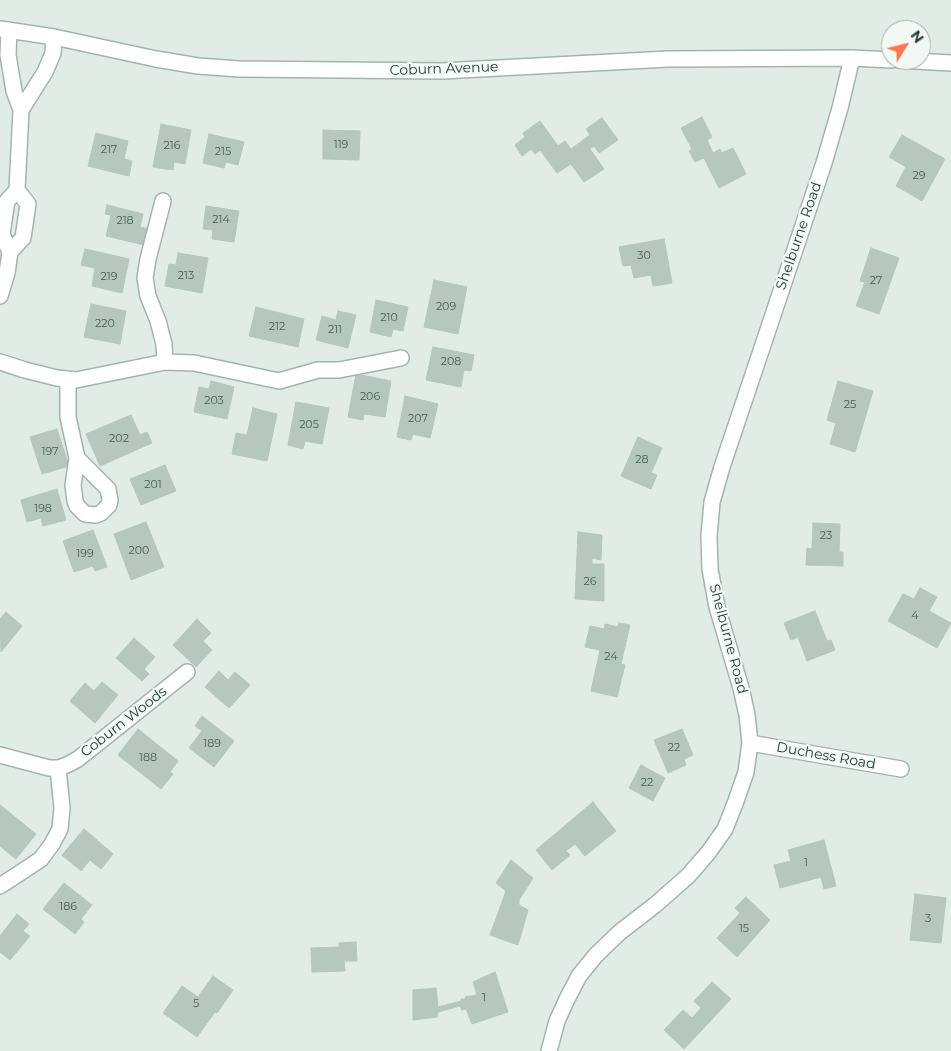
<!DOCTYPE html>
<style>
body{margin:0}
#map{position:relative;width:951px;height:1051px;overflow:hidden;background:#e1ece7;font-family:Montserrat,sans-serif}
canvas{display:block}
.north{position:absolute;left:881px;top:20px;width:50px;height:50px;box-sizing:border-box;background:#f2f9f5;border:1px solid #9eaea9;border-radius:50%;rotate:54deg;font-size:14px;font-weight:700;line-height:20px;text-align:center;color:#203e36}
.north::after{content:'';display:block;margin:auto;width:18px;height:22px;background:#fa7751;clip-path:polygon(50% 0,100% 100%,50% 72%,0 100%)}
</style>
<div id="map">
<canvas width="951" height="1051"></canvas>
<div class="north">N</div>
</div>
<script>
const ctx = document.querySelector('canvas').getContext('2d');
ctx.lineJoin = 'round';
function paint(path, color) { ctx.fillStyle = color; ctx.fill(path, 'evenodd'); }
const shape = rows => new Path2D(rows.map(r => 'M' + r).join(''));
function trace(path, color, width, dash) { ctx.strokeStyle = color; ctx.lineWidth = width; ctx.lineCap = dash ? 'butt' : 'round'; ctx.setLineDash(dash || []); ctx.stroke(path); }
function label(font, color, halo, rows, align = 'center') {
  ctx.font = font + ' Montserrat,sans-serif'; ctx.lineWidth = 4.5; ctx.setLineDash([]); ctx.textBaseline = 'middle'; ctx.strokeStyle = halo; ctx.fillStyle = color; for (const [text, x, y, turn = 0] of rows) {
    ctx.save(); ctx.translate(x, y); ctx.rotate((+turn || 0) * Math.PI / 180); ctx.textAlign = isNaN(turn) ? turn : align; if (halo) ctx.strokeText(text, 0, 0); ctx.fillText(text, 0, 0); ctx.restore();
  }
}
const building = shape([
 [702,117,712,137,707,140,713,153,720,149,722,153,733,148,746,174,719,188,704,158,695,162,689,151,692,149,681,128,702,117],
 [602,118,618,140,599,153,594,146,590,149,604,169,584,182,571,164,557,173,540,150,535,154,531,149,522,156,515,145,525,137,523,133,540,121,558,146,565,141,571,149,590,135,586,129,602,118],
 [161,124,191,130,185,164,174,162,173,170,153,167,161,124],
 [323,130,360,131,359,160,323,159,323,130],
 [96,133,128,141,124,159,132,161,129,176,88,166,96,133],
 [209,134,244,142,238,165,226,162,224,168,203,163,209,134],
 [902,135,945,159,922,201,896,186,906,167,889,157,902,135],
 [107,205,143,214,140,227,149,229,144,245,106,236,111,215,105,214,107,205],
 [206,206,239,211,234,242,212,239,213,230,203,229,206,206],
 [664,239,672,283,653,286,651,275,634,278,631,265,623,266,619,247,664,239],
 [871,248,899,258,879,314,856,306,865,282,860,281,871,248],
 [85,249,129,259,122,293,92,286,95,268,81,265,85,249],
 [178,253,208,258,202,293,165,286,169,264,176,265,178,253],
 [434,280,467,287,458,334,424,327,434,280],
 [376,300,408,307,403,331,393,329,391,337,370,332,376,300],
 [91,304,126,311,120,344,84,337,91,304],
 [256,307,304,319,298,347,249,336,256,307],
 [338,311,356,315,348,348,316,340,322,316,336,320,338,311],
 [433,347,474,355,471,371,464,370,461,387,426,380,433,347],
 [356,374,391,381,385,417,364,414,363,420,348,417,356,374],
 [211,381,234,387,227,419,194,412,199,387,209,389,211,381],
 [838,381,873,391,855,452,830,444,836,423,827,420,838,381],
 [405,396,438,404,430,438,413,434,411,440,397,437,405,396],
 [296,402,329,408,322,444,305,441,303,449,288,445,296,402],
 [253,408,277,414,267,461,232,454,236,433,247,435,253,408],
 [131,415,140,435,147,432,152,443,100,466,86,434,131,415],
 [57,429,69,466,42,474,30,437,57,429],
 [638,437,662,448,651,473,657,475,651,489,621,476,638,437],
 [165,465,176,491,141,505,130,479,165,465],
 [57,489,66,520,43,526,41,518,27,522,21,500,57,489],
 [146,522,164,567,131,580,114,534,146,522],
 [813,523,840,524,839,552,843,552,843,566,806,565,807,548,812,549,813,523],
 [93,530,107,567,95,571,93,566,74,572,63,541,93,530],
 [578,532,602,535,601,560,592,558,592,564,604,564,604,601,575,599,578,532],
 [920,588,937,597,929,611,951,623,937,648,888,621,903,594,914,599,920,588],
 [815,611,827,641,831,640,835,650,807,661,798,637,791,640,784,623,815,611],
 [6,612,22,626,1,652,0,619,6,612],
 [197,619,211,633,203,641,212,650,196,667,173,645,197,619],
 [619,623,630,625,621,664,625,665,617,697,591,691,600,650,585,647,590,626,604,629,605,624,618,627,619,623],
 [134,638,155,657,144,669,149,674,142,681,116,658,134,638],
 [219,671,228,680,235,672,250,685,229,708,205,687,219,671],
 [102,682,118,695,95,723,70,701,85,683,94,691,102,682],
 [202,716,234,741,214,767,189,748,202,731,195,726,202,716],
 [138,729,178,761,170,772,173,774,161,789,118,755,138,729],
 [682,729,693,755,684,759,686,765,668,773,654,740,682,729],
 [641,765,665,778,653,801,629,788,641,765],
 [593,802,616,831,585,856,575,844,566,851,570,855,552,870,536,850,593,802],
 [0,805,36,834,16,859,0,846,0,805],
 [84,829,113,854,101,869,90,860,81,871,62,855,84,829],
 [824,840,836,886,824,889,821,877,780,888,774,865,791,861,788,850,824,840],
 [511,860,533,878,519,900,519,905,528,910,518,945,490,935,506,891,496,883,511,860],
 [64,883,92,905,81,919,84,922,75,934,43,909,64,883],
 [915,894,946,898,941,943,910,940,915,894],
 [746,897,770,920,737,957,717,938,740,913,735,908,746,897],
 [17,914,29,924,23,931,30,936,10,960,0,952,0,936,17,914],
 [356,942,357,961,344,961,345,971,312,972,311,948,339,947,339,943,356,942],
 [495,972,508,1012,472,1024,466,1009,462,1010,460,1006,438,1012,437,1017,413,1020,413,990,436,988,438,1007,461,1001,461,999,466,999,465,997,477,995,473,982,495,972],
 [213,976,233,990,217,1013,215,1012,197,1037,163,1013,182,986,198,997,213,976],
 [712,982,731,999,684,1049,664,1030,683,1010,692,1018,701,1008,694,1001,712,982]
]);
paint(building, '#b6c7c0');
trace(building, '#b3c6be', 1);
const minor = shape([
 [0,29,54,37,156,59,198,66,239,69,442,71,668,59,852,58,891,60],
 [898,60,951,63],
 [21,110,45,72,53,53,54,37],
 [163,201,148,259,145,278,148,296,158,321,164,344,165,362],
 [10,252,23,238,28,204,17,190],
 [0,296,7,273,10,252,2,234,7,201,17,190,21,110,14,91,8,55,9,30],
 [0,362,25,370,57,378,76,380,165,362,194,363,279,381,318,370,339,370,401,358],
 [68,379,68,417,77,458,73,485,75,501,77,506,85,514,96,515,101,513,109,505,110,500,108,489,77,458],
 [750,743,901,769],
 [0,755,49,768,58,768,67,765,78,759,187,672],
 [0,886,26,869,41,859,52,844,60,829,62,808,58,768],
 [549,1051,557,1021,567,999,579,976,596,955,620,932,655,905,688,876,708,853,725,829,736,801,746,772,750,743,747,715,741,688,717,607,710,569,709,536,712,502,722,467,824,163,840,108,852,58]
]);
trace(minor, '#a3b4ae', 18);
trace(minor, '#fff', 15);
label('11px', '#466058', null, [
 ["119",341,145],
 ["216",172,146],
 ["217",109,150],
 ["215",223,152],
 ["29",919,176],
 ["214",221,220],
 ["218",125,221],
 ["30",644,256],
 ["213",186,276],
 ["219",109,277],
 ["27",876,281],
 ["209",446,307],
 ["210",389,318],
 ["220",105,324],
 ["212",277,327],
 ["211",335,330],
 ["208",451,362],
 ["206",370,397],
 ["203",214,401],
 ["25",850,405],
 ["207",418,419],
 ["205",309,425],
 ["202",119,439],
 ["197",50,452],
 ["28",642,460],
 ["201",153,485],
 ["198",43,509],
 ["23",826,536],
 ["200",139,551],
 ["199",85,554],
 ["26",590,582],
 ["4",915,616],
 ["24",611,657],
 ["189",212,744],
 ["22",674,748],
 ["188",148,758],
 ["22",647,783],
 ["1",806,863],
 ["186",68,907],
 ["3",928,919],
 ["15",744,929],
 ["1",484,998],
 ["5",196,1004]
]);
label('14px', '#203e36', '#f2f9f5', [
 ["Coburn Avenue",444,69,-2],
 ["Shelburne Road",799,236,-71],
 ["Shelburne Road",728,639,75],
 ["Coburn Woods",124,722,-38],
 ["Duchess Road",826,756,10]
]);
</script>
